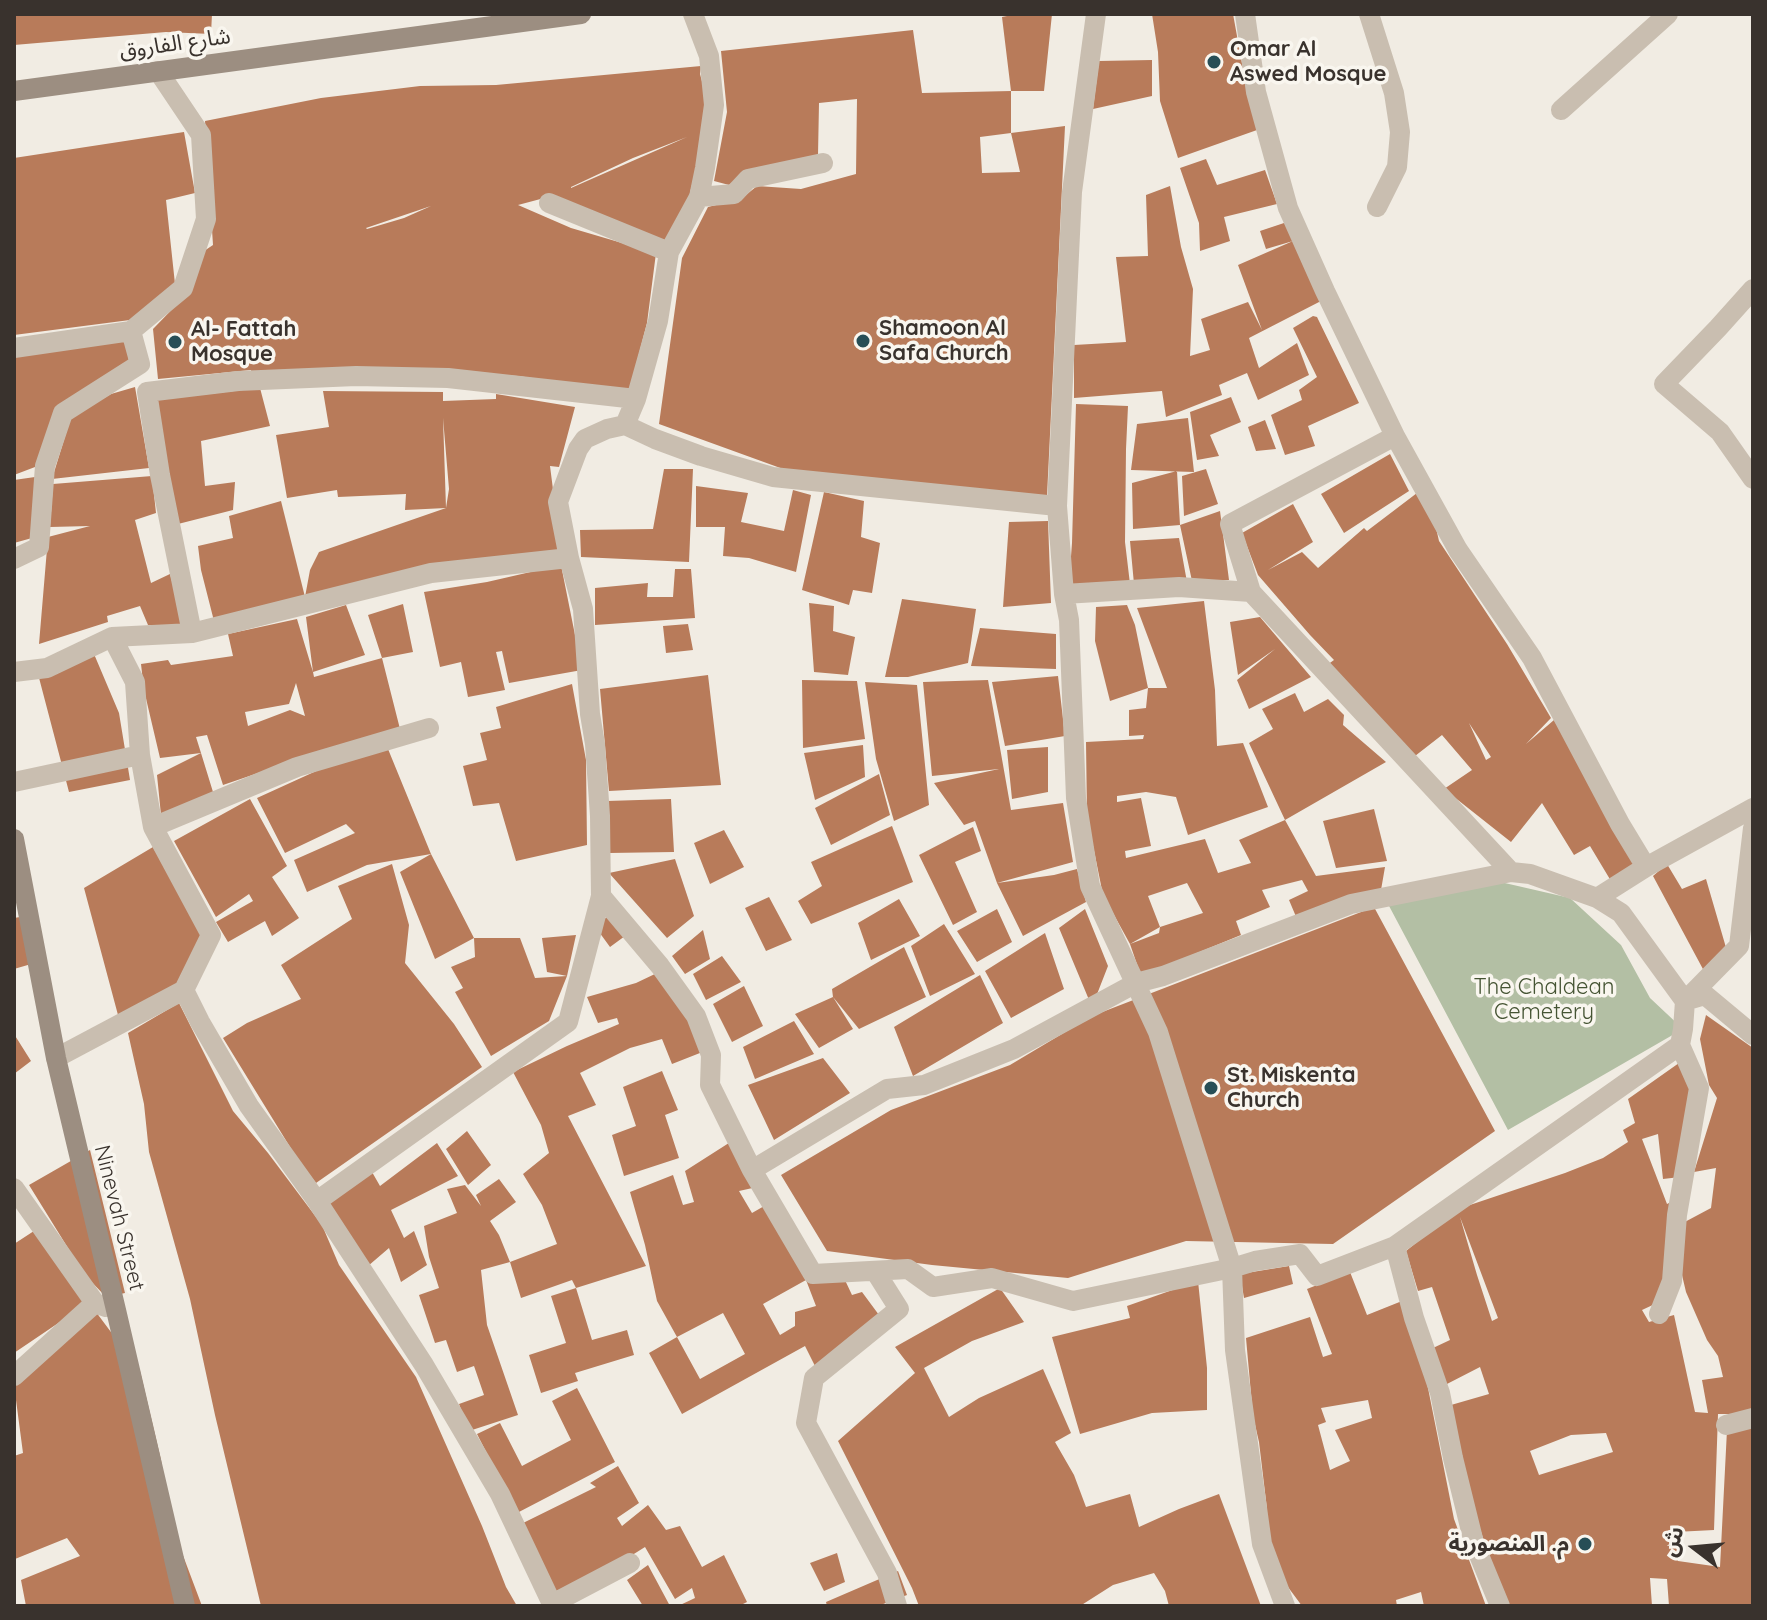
<!DOCTYPE html>
<meta charset="utf-8">
<style>
body{margin:0}
#map{position:relative;width:1767px;height:1620px;overflow:hidden;background:#f1ece3;font-family:Quicksand,"Noto Sans Arabic",sans-serif}
canvas{display:block}
.frame{position:absolute;inset:0;border:16px solid #39322d;pointer-events:none}
.north{position:absolute;left:1655px;top:1508px;width:80px;height:80px;-webkit-text-stroke:6px #f9f6ef;paint-order:stroke;rotate:286deg;font-size:22px;font-weight:700;line-height:32px;text-align:center;color:#39322d}
.north::after{content:'';display:block;margin:auto;width:28px;height:36px;background:#39322d;clip-path:polygon(50% 0,100% 100%,50% 72%,0 100%)}
</style>
<div id="map">
<canvas width="1767" height="1620"></canvas>
<div class="frame"></div>
<div class="north">ش</div>
</div>
<script>
const ctx = document.querySelector('canvas').getContext('2d');
ctx.lineJoin = 'round';
function paint(path, color) { ctx.fillStyle = color; ctx.fill(path, 'evenodd'); }
const shape = rows => new Path2D(rows.map(r => 'M' + r).join(''));
function trace(path, color, width, dash) { ctx.strokeStyle = color; ctx.lineWidth = width; ctx.lineCap = dash ? 'butt' : 'round'; ctx.setLineDash(dash || []); ctx.stroke(path); }
function label(font, color, halo, rows, align = 'center') {
  ctx.font = font + ' Quicksand,"Noto Sans Arabic",sans-serif'; ctx.lineWidth = 7; ctx.setLineDash([]); ctx.textBaseline = 'middle'; ctx.strokeStyle = halo; ctx.fillStyle = color; for (const [text, x, y, turn = 0] of rows) {
    ctx.save(); ctx.translate(x, y); ctx.rotate((+turn || 0) * Math.PI / 180); ctx.textAlign = isNaN(turn) ? turn : align; if (halo) ctx.strokeText(text, 0, 0); ctx.fillText(text, 0, 0); ctx.restore();
  }
}
paint(shape([
 [1496,881,1570,898,1621,945,1650,998,1683,1029,1508,1130,1388,904]
]), '#b3bfa4');
paint(shape([
 [14,14,212,14,211,34,166,32,14,45],
 [1017,14,1052,14,1044,91,1011,91,1002,17],
 [1152,14,1233,14,1245,80,1257,130,1178,158,1160,101,1158,52],
 [913,30,922,93,1011,91,1011,133,980,137,982,173,1020,172,1011,133,1065,126,1047,496,819,482,659,424,682,258,708,207,741,199,757,186,801,189,856,174,857,99,819,103,818,155,744,173,729,185,714,181,727,112,721,51],
 [1152,60,1152,96,1093,109,1099,61],
 [701,66,700,74,708,104,705,131,689,197,666,241,548,197,518,205,571,228,656,253,647,323,629,392,518,376,384,369,252,380,251,370,158,379,153,329,185,296,204,251,213,245,205,121,321,98,420,86,496,85],
 [687,137,571,188,571,187,633,158],
 [431,206,404,218,367,229,366,228],
 [184,132,195,193,166,200,175,284,130,320,14,335,14,158],
 [1206,159,1217,185,1265,170,1277,204,1224,217,1230,241,1200,251,1199,223,1180,168],
 [1170,186,1181,247,1193,289,1190,356,1210,350,1201,319,1248,302,1262,330,1238,265,1293,241,1321,301,1249,338,1259,368,1297,343,1309,375,1258,400,1247,373,1219,385,1222,395,1166,417,1162,391,1074,398,1074,345,1126,342,1116,257,1148,256,1146,195],
 [1287,222,1293,241,1266,249,1260,231],
 [1313,316,1317,317,1359,403,1308,426,1315,446,1285,455,1271,415,1302,400,1299,390,1317,377,1293,328],
 [123,331,129,360,60,404,35,467,14,475,14,350],
 [135,387,149,468,52,479,71,417,111,394],
 [260,388,270,426,201,441,205,486,235,482,233,510,178,524,156,400],
 [323,391,443,392,443,401,496,399,496,394,575,407,559,467,550,466,561,552,214,621,201,570,198,546,233,538,229,516,281,501,305,597,310,570,319,552,446,508,405,510,406,494,338,497,337,490,287,498,276,435,329,427],
 [443,418,449,489,446,508],
 [1231,397,1241,422,1210,435,1219,456,1197,460,1190,412],
 [1076,404,1128,406,1126,449,1125,542,1130,584,1069,584,1072,543],
 [1188,418,1194,472,1131,470,1137,424],
 [1265,420,1276,449,1256,451,1248,427],
 [1390,454,1409,491,1344,533,1321,494],
 [664,469,693,469,689,562,581,557,580,530,653,529],
 [1206,469,1218,504,1184,516,1182,476],
 [1177,471,1180,525,1133,529,1132,483],
 [152,476,156,513,135,520,151,583,170,574,184,626,148,625,140,606,107,616,108,622,39,644,48,537,90,526,50,527,53,484],
 [35,477,32,538,14,543,14,480],
 [696,486,748,493,741,522,784,531,793,490,811,495,796,572,749,558,723,556,725,527,696,527],
 [824,492,864,501,861,537,880,543,872,593,853,590,849,605,802,590],
 [1417,493,1434,519,1439,541,1507,644,1551,718,1526,744,1554,720,1638,866,1611,881,1590,846,1574,855,1542,803,1511,842,1444,789,1472,770,1442,735,1415,756,1327,665,1334,660,1310,635,1258,575,1242,533,1293,504,1313,542,1268,570,1302,552,1318,568,1364,528,1367,531],
 [1469,723,1491,757,1486,760],
 [1220,511,1229,580,1192,581,1180,525],
 [1048,521,1051,603,1003,607,1009,522],
 [1179,538,1187,582,1134,584,1130,541],
 [561,565,582,670,509,683,502,651,496,652,505,690,468,697,461,662,440,667,424,592,487,582],
 [675,569,691,569,695,618,595,625,595,588,648,583,647,597,673,597],
 [902,599,976,609,968,663,908,677,885,677],
 [1204,601,1215,690,1217,746,1243,743,1268,807,1188,835,1176,797,1146,792,1117,796,1117,802,1141,798,1151,846,1125,851,1126,858,1205,839,1218,873,1251,863,1239,840,1285,820,1316,876,1385,867,1381,890,1297,919,1289,900,1308,891,1302,880,1262,890,1270,907,1236,921,1241,935,1141,976,1130,944,1159,933,1160,927,1203,913,1187,883,1148,896,1160,927,1130,944,1103,895,1087,816,1086,742,1143,739,1144,735,1129,736,1129,710,1146,708,1148,688,1167,688,1137,608],
 [809,603,834,606,833,631,855,637,848,675,814,672],
 [403,604,413,652,382,658,368,615],
 [346,605,365,655,313,672,314,677,382,658,400,729,311,755,223,785,207,735,196,737,201,753,160,758,144,690,141,664,168,660,171,665,233,656,228,634,297,619,313,672,306,617],
 [296,683,305,716,290,710,248,726,245,712,289,704],
 [1127,605,1135,625,1148,688,1110,701,1095,641,1096,607],
 [1260,617,1311,677,1249,709,1237,680,1275,649,1238,675,1230,622],
 [688,624,693,650,666,653,663,626],
 [980,628,1056,634,1056,669,971,666],
 [94,654,119,713,130,780,69,792,38,674],
 [708,675,721,785,609,791,600,689],
 [1058,676,1065,736,1005,746,992,682],
 [802,680,857,681,865,739,803,748],
 [988,680,1011,810,1063,803,1073,862,997,883,1054,875,1077,869,1086,902,1023,936,997,883,975,821,964,825,934,783,999,769,932,776,923,682],
 [865,682,917,685,929,805,894,821,876,759],
 [572,684,586,760,587,845,516,861,499,803,473,806,463,766,487,760,480,733,501,728,496,707],
 [1295,693,1304,712,1328,699,1344,715,1343,725,1386,762,1285,820,1249,743,1273,729,1262,709],
 [863,745,865,777,815,800,804,753],
 [1048,747,1048,792,1012,799,1007,750],
 [388,749,431,854,474,938,520,938,535,978,567,976,547,972,542,938,576,935,567,976,549,1021,491,1056,455,992,463,988,451,967,475,957,474,938,435,959,400,872,431,854,367,865,307,892,294,860,355,833,346,824,285,853,257,798,325,767],
 [201,753,213,792,161,815,157,775],
 [879,774,890,815,831,845,815,808],
 [250,799,287,866,272,877,299,918,272,936,265,921,228,942,216,922,253,901,249,894,216,917,174,841],
 [671,799,674,852,609,853,607,801],
 [1374,809,1387,861,1336,868,1323,821],
 [892,826,913,882,811,924,798,901,822,886,811,862],
 [973,827,981,851,955,862,977,912,953,925,919,855],
 [724,830,744,867,710,884,694,843],
 [153,847,202,936,178,984,118,1015,84,888],
 [675,859,694,916,667,938,609,873],
 [392,864,409,925,405,963,454,1024,482,1067,316,1183,298,1160,223,1038,247,1023,301,999,281,965,352,919,338,886],
 [1667,864,1682,889,1706,879,1727,951,1704,971,1653,876],
 [769,897,792,940,766,951,745,908],
 [899,899,920,936,871,960,858,923],
 [1374,907,1495,1131,1333,1244,1186,1241,1068,1278,932,1265,827,1251,781,1175,891,1110,1010,1065,1092,1016],
 [997,909,1012,942,977,962,957,931],
 [1085,909,1108,966,1092,1007,1059,928],
 [32,915,45,960,14,969,14,918],
 [609,916,625,936,610,947,594,925],
 [944,924,975,974,930,996,911,946],
 [703,930,710,959,685,974,672,956],
 [1045,933,1064,989,1011,1018,985,971],
 [904,947,926,997,859,1029,833,997,853,1029,819,1048,795,1014,833,997,832,989],
 [722,956,741,982,706,1000,693,974],
 [657,973,690,1015,705,1051,672,1064,662,1039,630,1048,580,1073,596,1105,568,1116,646,1266,576,1288,572,1280,521,1298,510,1262,557,1244,542,1205,523,1174,549,1153,541,1125,513,1072,567,1046,619,1024,617,1018,598,1023,587,997,636,983],
 [980,975,1003,1023,913,1076,894,1027],
 [744,986,763,1026,732,1042,713,1004],
 [179,1003,233,1111,268,1153,322,1225,339,1265,416,1377,482,1526,506,1587,517,1606,261,1606,215,1415,190,1299,149,1152,144,1104,128,1033],
 [1706,1015,1753,1048,1753,1409,1733,1414,1718,1414,1714,1530,1675,1532,1678,1561,1720,1567,1727,1430,1753,1424,1753,1606,1738,1606,1738,1604,1669,1606,1667,1579,1650,1578,1652,1606,1509,1606,1490,1560,1466,1485,1451,1405,1489,1394,1480,1367,1445,1385,1433,1348,1450,1340,1432,1287,1418,1291,1406,1251,1458,1209,1565,1173,1603,1158,1628,1142,1623,1130,1635,1123,1628,1099,1679,1063,1692,1088,1680,1177,1663,1179,1658,1134,1642,1139,1667,1204,1673,1201,1667,1281,1657,1303,1642,1310,1649,1322,1674,1315,1695,1412,1708,1413,1702,1380,1723,1377,1718,1356,1707,1340,1686,1292,1678,1258,1681,1224,1711,1208,1716,1168,1694,1172,1717,1098,1709,1085,1700,1039],
 [1460,1217,1498,1318,1492,1321,1477,1275],
 [1606,1433,1613,1452,1539,1475,1530,1451,1571,1435],
 [794,1021,814,1054,755,1079,743,1047],
 [14,1034,31,1061,14,1074],
 [823,1058,850,1093,774,1140,748,1085],
 [662,1071,678,1110,665,1115,679,1158,624,1176,612,1135,636,1126,623,1087],
 [467,1131,491,1165,468,1185,446,1149],
 [732,1141,757,1187,739,1191,752,1213,766,1205,806,1280,763,1304,780,1335,795,1326,795,1312,816,1306,806,1280,844,1278,852,1295,862,1292,879,1315,816,1368,805,1346,682,1414,649,1353,677,1337,657,1301,645,1245,630,1192,673,1175,683,1205,694,1202,685,1171],
 [723,1313,745,1354,700,1379,677,1337],
 [437,1143,458,1176,391,1210,404,1238,414,1231,427,1265,401,1282,389,1248,368,1266,327,1204,372,1172,380,1186],
 [90,1150,125,1293,106,1297,84,1274,29,1185],
 [499,1179,516,1202,490,1221,499,1235,510,1262,481,1270,487,1325,518,1415,469,1431,459,1404,484,1395,474,1366,457,1372,446,1340,435,1343,419,1295,439,1288,429,1257,424,1226,457,1213,447,1189,465,1185,481,1206,476,1195],
 [37,1229,85,1305,14,1353,14,1244],
 [1289,1266,1293,1284,1244,1298,1240,1274],
 [1350,1272,1367,1315,1402,1301,1427,1383,1454,1519,1486,1606,1424,1606,1421,1592,1396,1600,1397,1606,1302,1606,1268,1560,1258,1512,1267,1509,1259,1442,1253,1416,1246,1338,1310,1317,1323,1357,1332,1354,1307,1289],
 [1368,1400,1372,1418,1335,1430,1350,1461,1330,1470,1318,1425,1326,1422,1321,1408],
 [1198,1281,1207,1368,1207,1410,1152,1413,1080,1434,1052,1337,1130,1318,1127,1306],
 [576,1288,592,1340,627,1330,634,1355,575,1373,578,1381,541,1393,529,1355,566,1343,551,1296],
 [1000,1288,1024,1322,972,1341,924,1368,949,1417,979,1398,1043,1369,1071,1433,1055,1442,1074,1475,1086,1507,1130,1494,1139,1527,1179,1509,1219,1494,1261,1606,1169,1606,1165,1591,1154,1573,1113,1585,1080,1606,919,1606,912,1588,838,1441,915,1373,895,1347],
 [96,1312,140,1371,161,1460,170,1521,202,1606,26,1606,21,1580,80,1556,67,1538,15,1559,14,1456,23,1453,14,1385],
 [577,1388,615,1462,517,1513,477,1434,500,1423,522,1466,571,1440,552,1401],
 [618,1466,639,1503,617,1518,622,1526,648,1505,666,1530,680,1526,702,1567,724,1555,747,1602,739,1606,678,1606,695,1598,692,1588,675,1599,645,1547,559,1601,521,1524,596,1487,590,1483],
 [837,1553,845,1582,824,1591,810,1563],
 [648,1565,670,1606,643,1606,627,1580],
 [898,1571,907,1595,878,1606,827,1606,826,1602]
]), '#b87b5a');
trace(shape([
 [1096,14,1072,192,1057,506,1064,594,1069,620,1076,798,1090,886,1158,1032,1232,1268,1235,1350,1262,1544,1285,1606],
 [1245,14,1256,92,1288,208,1325,291,1395,436],
 [1369,14,1394,93,1400,132,1397,167,1377,207],
 [1561,110,1668,14],
 [699,197,734,194,748,179,823,163],
 [669,252,699,197,705,168,714,105,709,56,693,14],
 [1753,289,1718,328,1664,384,1720,432,1753,479],
 [14,348,131,331],
 [625,425,655,439,701,456,773,477,1057,506],
 [569,558,583,609,590,714,595,744,600,816,601,896],
 [14,559,39,547,45,466,63,413,140,364,131,331,183,288,206,219,201,135,158,71],
 [1251,592,1230,524,1395,436,1458,550,1532,658,1620,824,1646,867,1597,898],
 [1064,594,1179,587,1251,592,1511,872,1530,874,1597,898,1621,913,1685,1001,1683,1029,1680,1045,1395,1246,1414,1318,1440,1393,1453,1458,1474,1543,1500,1606],
 [192,633,160,475,147,392,238,381,356,376,448,378,636,399],
 [112,637,192,633,431,573,569,558,558,502,578,449,585,439,607,429,625,425,636,399,658,321,669,252,549,203],
 [14,672,47,668,112,637,135,682,140,755,14,782],
 [140,755,153,827,297,767,429,728],
 [153,827,211,935,184,990],
 [1646,867,1753,808],
 [1685,1001,1739,946,1753,828],
 [1685,1001,1705,995,1753,1035],
 [56,1058,184,990,200,1022,249,1106,317,1201,424,1365,500,1494,553,1606],
 [14,1188,95,1303],
 [317,1201,568,1022,601,896,660,966,696,1016,711,1055,710,1085,752,1170],
 [1395,1246,1317,1276,1300,1254,1255,1261,1232,1268,1073,1301,992,1278,933,1287,908,1269,813,1274,752,1170,887,1089,924,1085,1014,1049,1136,983,1163,976,1351,904,1511,872],
 [875,1271,899,1309,814,1378,806,1423,887,1573,897,1606],
 [1659,1314,1672,1281,1677,1215,1699,1088,1680,1045],
 [14,1376,95,1303,106,1307],
 [1726,1425,1753,1418],
 [552,1604,630,1563]
]), '#c9beb0', 20);
trace(shape([
 [14,91,581,14],
 [14,839,56,1058,116,1310,185,1606]
]), '#9c8e81', 20);
for (const [x, y, r, color] of [
 [1214,62,8,"#274e56"],
 [863,341,8,"#274e56"],
 [175,342,8,"#274e56"],
 [1211,1088,8,"#274e56"],
 [1585,1544,8,"#274e56"]
]) { const dot = new Path2D(); dot.arc(x, y, r, 0, 2 * Math.PI); ctx.fillStyle = color; ctx.fill(dot); trace(dot, '#f9f6ef', 3); }
label('22px', '#39322d', '#f9f6ef', [
 ["شارع الفاروق",175,44,-8],
 ["Ninevah Street",119,1218,76]
]);
label('bold 22px', '#39322d', '#f9f6ef', [
 ["Omar Al",1230,49],
 ["Aswed Mosque",1230,74],
 ["Shamoon Al",879,328],
 ["Safa Church",879,353],
 ["Al- Fattah",191,329],
 ["Mosque",191,354],
 ["St. Miskenta",1227,1075],
 ["Church",1227,1100],
 ["م. المنصورية",1569,1544,"right"]
], 'left');
label('22px', '#455433', '#f9f6ef', [
 ["The Chaldean",1544,987],
 ["Cemetery",1544,1012]
]);
</script>
